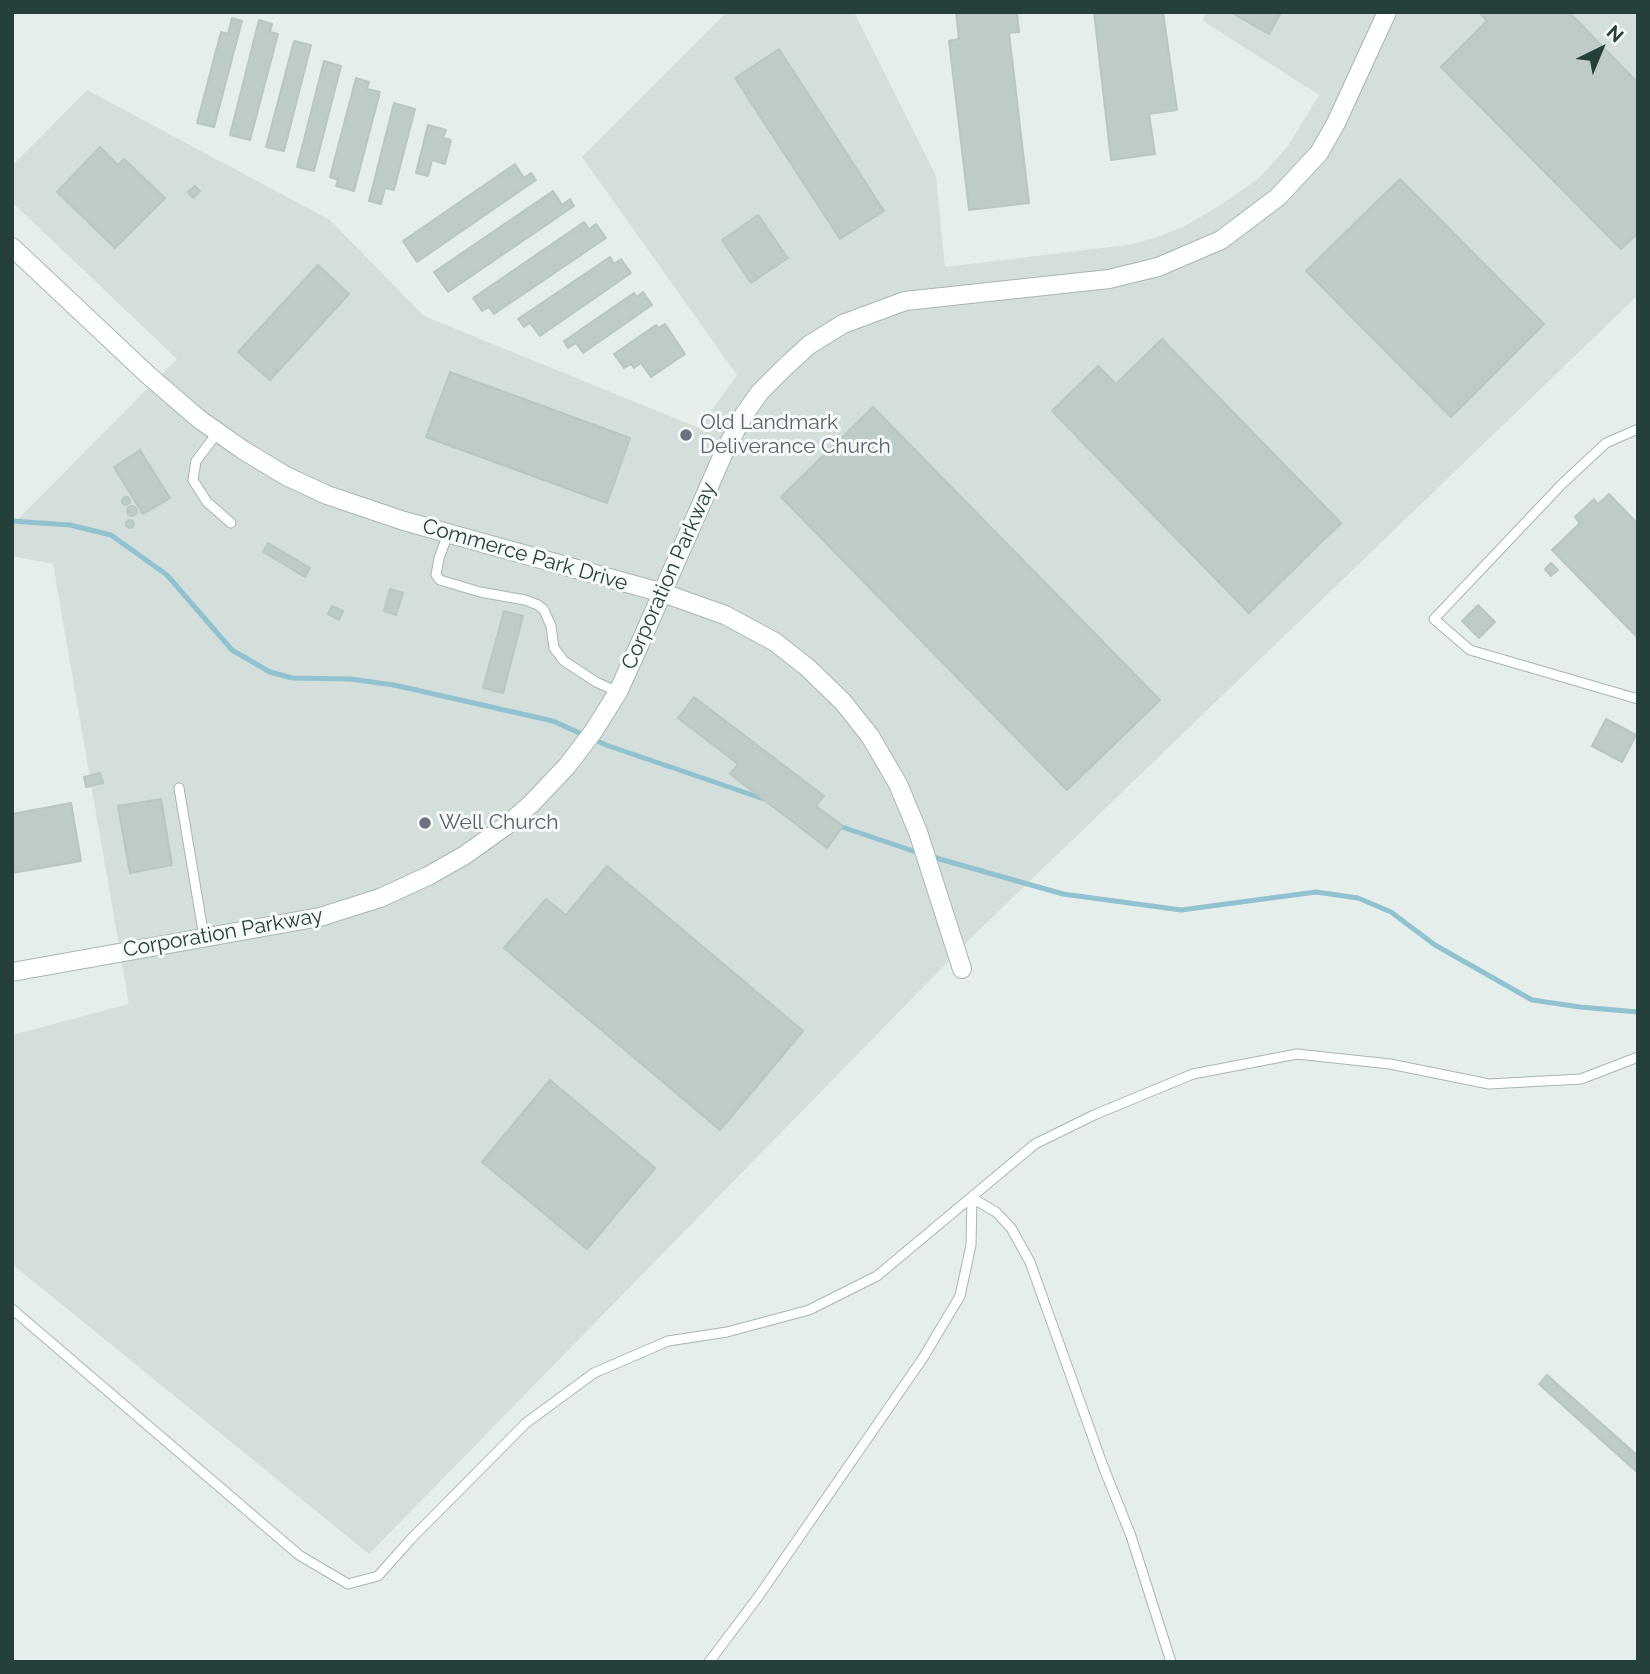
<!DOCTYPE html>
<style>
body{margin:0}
#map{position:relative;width:1650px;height:1674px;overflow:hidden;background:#e5eeeb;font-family:Raleway,sans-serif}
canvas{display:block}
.frame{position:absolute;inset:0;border:14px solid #253f3a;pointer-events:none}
.north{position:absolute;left:1566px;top:14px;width:70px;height:70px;-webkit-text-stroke:5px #f6faf8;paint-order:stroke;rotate:43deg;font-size:19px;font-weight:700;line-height:28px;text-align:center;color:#253f3a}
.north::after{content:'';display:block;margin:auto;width:24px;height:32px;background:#253f3a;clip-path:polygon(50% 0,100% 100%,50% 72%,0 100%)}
</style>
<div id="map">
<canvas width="1650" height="1674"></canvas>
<div class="frame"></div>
<div class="north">N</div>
</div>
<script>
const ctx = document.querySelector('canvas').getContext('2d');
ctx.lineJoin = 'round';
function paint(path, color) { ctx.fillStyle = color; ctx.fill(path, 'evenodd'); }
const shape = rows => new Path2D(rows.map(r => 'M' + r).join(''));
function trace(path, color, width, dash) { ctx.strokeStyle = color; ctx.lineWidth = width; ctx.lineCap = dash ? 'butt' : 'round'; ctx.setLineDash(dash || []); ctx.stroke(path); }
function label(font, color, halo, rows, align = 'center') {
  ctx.font = font + ' Raleway,sans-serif'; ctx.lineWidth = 6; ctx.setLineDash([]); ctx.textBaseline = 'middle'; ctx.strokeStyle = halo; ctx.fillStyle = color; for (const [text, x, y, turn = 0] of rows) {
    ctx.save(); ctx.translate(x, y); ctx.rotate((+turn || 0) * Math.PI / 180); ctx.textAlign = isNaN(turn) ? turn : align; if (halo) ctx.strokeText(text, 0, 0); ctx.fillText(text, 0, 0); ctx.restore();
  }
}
paint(shape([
 [727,12,854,12,936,176,945,267,1127,245,1155,238,1187,225,1222,204,1259,178,1288,146,1319,95,1203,21,1206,12,1638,12,1638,295,979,930,369,1554,12,1264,12,1035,129,1004,53,564,12,556,12,525,177,359,12,202,12,166,87,90,330,220,424,316,699,428,737,375,582,157]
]), '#d4deda');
trace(shape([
 [12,521,70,525,111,535,167,575,232,650,270,672,292,678,350,679,394,685,553,721,606,745,764,799],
 [836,825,919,853],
 [929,856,1063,894,1181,910,1316,892,1358,898,1391,912,1435,945,1532,1000,1580,1007,1638,1012]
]), '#91c2d0', 5);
const building = shape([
 [956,12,1017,12,1019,32,1009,33,1029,203,969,210,949,41,959,39,956,12],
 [1094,12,1163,12,1177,110,1149,114,1155,154,1111,160,1094,12],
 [1230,12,1281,12,1269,34,1230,12],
 [1479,12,1569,12,1638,83,1638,233,1621,249,1441,67,1487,21,1479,12],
 [232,18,242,21,214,127,197,123,221,32,228,34,232,18],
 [259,20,272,24,270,32,278,34,250,140,230,135,259,20],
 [294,41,311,45,284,151,266,147,294,41],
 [779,49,884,211,840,239,735,78,779,49],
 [324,61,341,66,314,171,297,167,324,61],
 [356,78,369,82,367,89,380,92,354,191,336,186,338,180,330,177,356,78],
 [394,103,415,109,394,190,385,188,381,204,369,201,394,103],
 [428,125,446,130,443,138,451,140,445,164,432,160,428,176,416,173,428,125],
 [100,147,118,165,124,159,165,198,115,248,57,192,100,147],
 [515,164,524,178,531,173,536,180,417,262,403,241,515,164],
 [1400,179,1544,324,1451,417,1306,271,1400,179],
 [195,186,200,191,193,198,188,192,195,186],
 [553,191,562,205,570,199,574,206,448,292,434,272,553,191],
 [758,215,788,258,751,283,722,240,758,215],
 [584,222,589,229,596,224,606,238,494,314,489,307,482,311,473,298,584,222],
 [610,257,614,264,621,259,631,273,540,336,530,323,524,327,518,319,610,257],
 [318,265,349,294,270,380,238,352,318,265],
 [643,292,652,305,583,353,576,343,568,348,564,341,634,293,637,297,643,292],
 [665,324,685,354,651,377,641,363,634,368,631,364,624,368,614,354,656,325,659,328,665,324],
 [1162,339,1341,523,1249,613,1052,411,1098,366,1116,384,1162,339],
 [450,372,630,438,607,503,426,437,450,372],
 [873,407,1160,700,1067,790,781,497,873,407],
 [140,450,170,498,143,514,114,467,140,450],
 [1609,494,1638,524,1638,638,1552,550,1580,523,1575,517,1594,499,1598,504,1609,494],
 '122 501a4 4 0 1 1 8 0a4 4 0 1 1-8 0Z',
 '127 511a5 5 0 1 1 10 0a5 5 0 1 1-10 0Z',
 '126 524a4 4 0 1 1 8 0a4 4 0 1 1-8 0Z',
 [268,543,310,568,305,577,263,552,268,543],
 [1551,563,1558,570,1551,576,1545,569,1551,563],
 [390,589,403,593,396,615,384,611,390,589],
 [1478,605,1495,622,1479,638,1462,621,1478,605],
 [332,606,343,611,339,620,328,614,332,606],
 [504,611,523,616,503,693,483,688,504,611],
 [694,697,824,796,816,806,843,826,827,848,730,774,738,764,678,718,694,697],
 [1606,719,1636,735,1622,762,1592,746,1606,719],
 [100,773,103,783,86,787,84,777,100,773],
 [161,799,172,865,130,873,118,806,161,799],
 [71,803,81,861,12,873,12,814,71,803],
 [607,866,803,1031,720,1130,504,948,546,899,566,915,607,866],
 [550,1080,655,1168,587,1249,482,1162,550,1080],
 [1547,1375,1638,1456,1638,1473,1539,1384,1547,1375]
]);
paint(building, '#becbc7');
trace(building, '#b8c7c2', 2);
const lane = shape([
 [1638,429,1606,443,1562,484,1434,619,1470,650,1638,699],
 [218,432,196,461,193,480,207,502,231,523],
 [448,534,439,558,436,575,440,580,480,592,525,600,538,605,544,610,551,626,554,648,564,661,596,682,618,692],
 [179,788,204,937],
 [12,1309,299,1555,348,1584,378,1576,411,1539,526,1423,594,1373,668,1341,727,1332,809,1310,877,1276,1035,1144,1094,1115,1193,1074,1297,1054,1390,1064,1489,1084,1581,1079,1638,1057],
 [709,1662,758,1597,923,1358,960,1296,971,1245,972,1198,996,1212,1011,1228,1030,1262,1103,1466,1131,1536,1171,1662]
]);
const street = shape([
 [12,247,148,375,199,419,243,450,286,476,327,495,404,521,663,593,725,615,775,642,808,668,843,702,870,736,898,784,918,832,962,969],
 [12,972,320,917,380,898,428,876,465,855,507,825,531,804,567,766,593,732,618,692,642,639,725,450,745,413,760,392,784,368,809,345,843,324,905,301,1109,279,1158,267,1221,240,1278,197,1319,153,1336,123,1387,12]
]);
trace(lane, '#a8b6b2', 11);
trace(street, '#a8b6b2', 20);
trace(lane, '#fff', 9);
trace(street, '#fff', 18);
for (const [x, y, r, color] of [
 [686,435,7,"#6b7280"],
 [425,823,7,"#6b7280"]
]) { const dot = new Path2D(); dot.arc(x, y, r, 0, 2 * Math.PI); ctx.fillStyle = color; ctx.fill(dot); trace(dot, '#f6faf8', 2.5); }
label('21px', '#5b616d', '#f6faf8', [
 ["Old Landmark",700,423],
 ["Deliverance Church",700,447],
 ["Well Church",439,823]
], 'left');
label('21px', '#253f3a', '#f6faf8', [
 ["Commerce Park Drive",525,555,16],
 ["Corporation Parkway",669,576,-66],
 ["Corporation Parkway",223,933,-10]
]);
</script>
